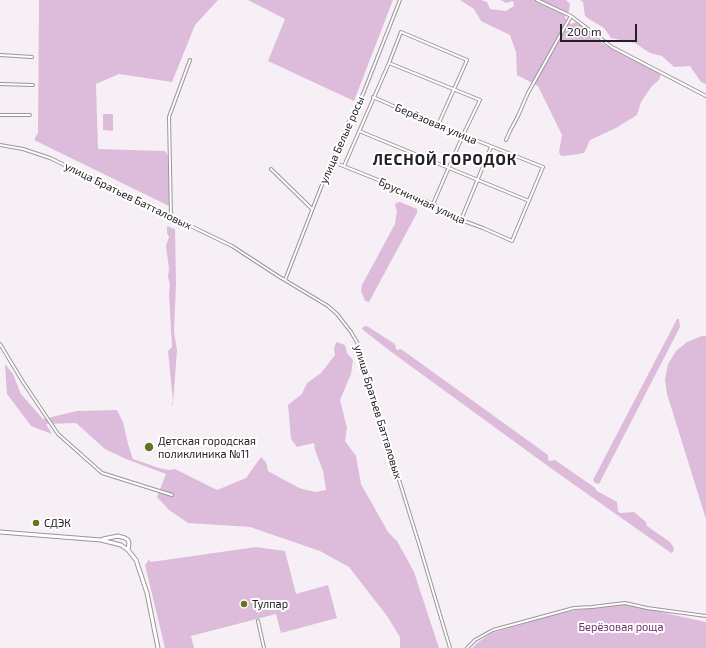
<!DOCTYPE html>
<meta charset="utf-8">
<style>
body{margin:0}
#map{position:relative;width:706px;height:648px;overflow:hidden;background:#f6f0f6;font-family:"Exo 2",sans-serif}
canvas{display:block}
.scale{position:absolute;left:560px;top:24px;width:77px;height:18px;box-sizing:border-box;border:2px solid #232123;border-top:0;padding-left:5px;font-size:12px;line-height:14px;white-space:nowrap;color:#232123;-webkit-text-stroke:3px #fff;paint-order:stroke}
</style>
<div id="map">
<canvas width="706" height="648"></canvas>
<div class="scale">200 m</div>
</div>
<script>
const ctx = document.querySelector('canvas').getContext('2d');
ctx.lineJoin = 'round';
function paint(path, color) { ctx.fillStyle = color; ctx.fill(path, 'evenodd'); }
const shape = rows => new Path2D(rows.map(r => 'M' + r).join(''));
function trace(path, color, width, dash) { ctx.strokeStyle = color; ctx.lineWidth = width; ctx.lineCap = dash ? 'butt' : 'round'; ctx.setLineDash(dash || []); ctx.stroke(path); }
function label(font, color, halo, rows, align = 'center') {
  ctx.font = font + ' "Exo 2",sans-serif'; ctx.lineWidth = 4; ctx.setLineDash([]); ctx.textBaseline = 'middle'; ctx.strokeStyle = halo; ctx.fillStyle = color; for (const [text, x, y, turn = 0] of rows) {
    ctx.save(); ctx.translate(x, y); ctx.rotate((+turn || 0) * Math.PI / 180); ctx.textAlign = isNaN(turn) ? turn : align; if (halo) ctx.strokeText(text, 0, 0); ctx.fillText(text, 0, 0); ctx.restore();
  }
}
paint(shape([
 [39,0,218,0,195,25,172,82,119,74,96,84,98,149,165,151,168,156,170,197,169,206,34,140,38,133],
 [248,0,393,0,354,101,268,61,285,19],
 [460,0,481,0,487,2,490,9,506,11,514,6,513,1,506,3,501,0,566,0,570,4,569,11,565,16,567,22,571,24,576,22,579,24,602,43,612,49,661,74,659,80,652,86,641,102,637,115,616,128,590,140,584,153,573,155,561,156,559,152,562,135,538,86,517,75,516,52,510,35,481,21,474,9],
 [580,0,706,0,706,84,701,82,690,66,674,67,662,56,650,53,635,43,611,38,604,28,589,19,585,16,583,2],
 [103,114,113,114,113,131,103,130],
 [400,202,417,209,417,213,369,302,365,301,361,291,362,285,395,224,397,210,395,206,396,203],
 [167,226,175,229,176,284,174,332,177,350,173,404,171,406,173,401,168,351,172,347,169,294,170,285,168,277,169,269,166,246,169,237,167,233],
 [677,319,679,319,680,327,599,484,595,483,593,480],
 [365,326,367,326,395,344,396,349,398,350,401,349,548,455,548,458,549,461,555,460,594,487,597,491,617,502,618,511,620,513,634,512,646,522,647,526,670,542,674,548,673,552,671,553,552,469,390,351,363,330,362,328],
 [702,336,706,336,706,519,667,394,665,379,668,364,676,351,687,342],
 [336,342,345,345,347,353,353,360,351,374,340,400,347,428,345,441,356,456,361,484,388,532,397,541,414,572,439,648,400,648,400,637,387,616,349,567,320,551,250,527,188,523,169,510,157,497,166,474,126,459,105,449,76,423,46,424,52,434,31,426,7,394,5,364,13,374,21,394,43,419,77,411,117,410,123,422,128,444,133,459,159,468,169,470,175,469,217,490,246,478,261,457,266,462,268,471,299,488,315,492,326,490,323,471,315,450,314,443,297,447,291,439,288,405,302,394,307,383,321,373,335,355,334,349],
 [256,547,285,551,296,594,328,585,337,618,281,633,276,614,191,636,194,648,165,648,145,565,149,560,151,562],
 [620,605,629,605,706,622,706,648,472,648,477,643,492,633,550,616,576,610]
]), '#ddbbda');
const street = shape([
 [537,0,571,16,612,47,706,96],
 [0,55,32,57],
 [389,63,480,100,463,135,433,204],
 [0,84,33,85],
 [0,115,30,115],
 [359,131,529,201],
 [506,140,510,131,518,116,528,93,571,16],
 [0,145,23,149,50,158,232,246,278,276,328,306,337,314,351,332,358,344,376,406,419,544,450,648],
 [331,161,388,184,433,204,461,220,483,228,512,241,543,167,418,117,373,97],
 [344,166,389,63,401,32,467,60,438,125],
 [271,169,312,209],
 [171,217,169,117,190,60],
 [461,220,491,147],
 [285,280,325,177,353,112,363,94,400,0],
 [0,344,23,382,58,434,102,473,172,495],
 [258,621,264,648],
 [467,648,475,640,493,630,574,608,592,607,625,603,647,608,706,616]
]);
const secondary = shape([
 [0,532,101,540,121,545,128,550,136,560,147,593,158,648],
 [103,539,118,536,125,538,128,540,129,543,128,550]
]);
trace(street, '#9b959a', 4);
trace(secondary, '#9b959a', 5);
trace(street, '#fff', 2);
trace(secondary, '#fff', 3);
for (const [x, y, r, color] of [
 [149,447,5,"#64731f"],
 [36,523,4,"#64731f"],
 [244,604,4,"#64731f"]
]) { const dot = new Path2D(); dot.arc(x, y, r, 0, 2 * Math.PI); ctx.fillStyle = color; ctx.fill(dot); trace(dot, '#fff', 1.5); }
label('11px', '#232123', '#fff', [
 ["Берёзовая улица",436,124,23],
 ["улица Белые росы",342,140,-66],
 ["улица Братьев Батталовых",128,196,26],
 ["Брусничная улица",422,201,25],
 ["улица Братьев Батталовых",378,412,73]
]);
label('11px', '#232123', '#fff', [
 ["Детская городская",158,441],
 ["поликлиника №11",158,454],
 ["СДЭК",44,523],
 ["Тулпар",252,604]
], 'left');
label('11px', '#70306e', '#fff', [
 ["Берёзовая роща",621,627]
]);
ctx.letterSpacing = '1px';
label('bold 15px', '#232123', '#fff', [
 ["ЛЕСНОЙ ГОРОДОК",445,160]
]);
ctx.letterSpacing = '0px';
</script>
